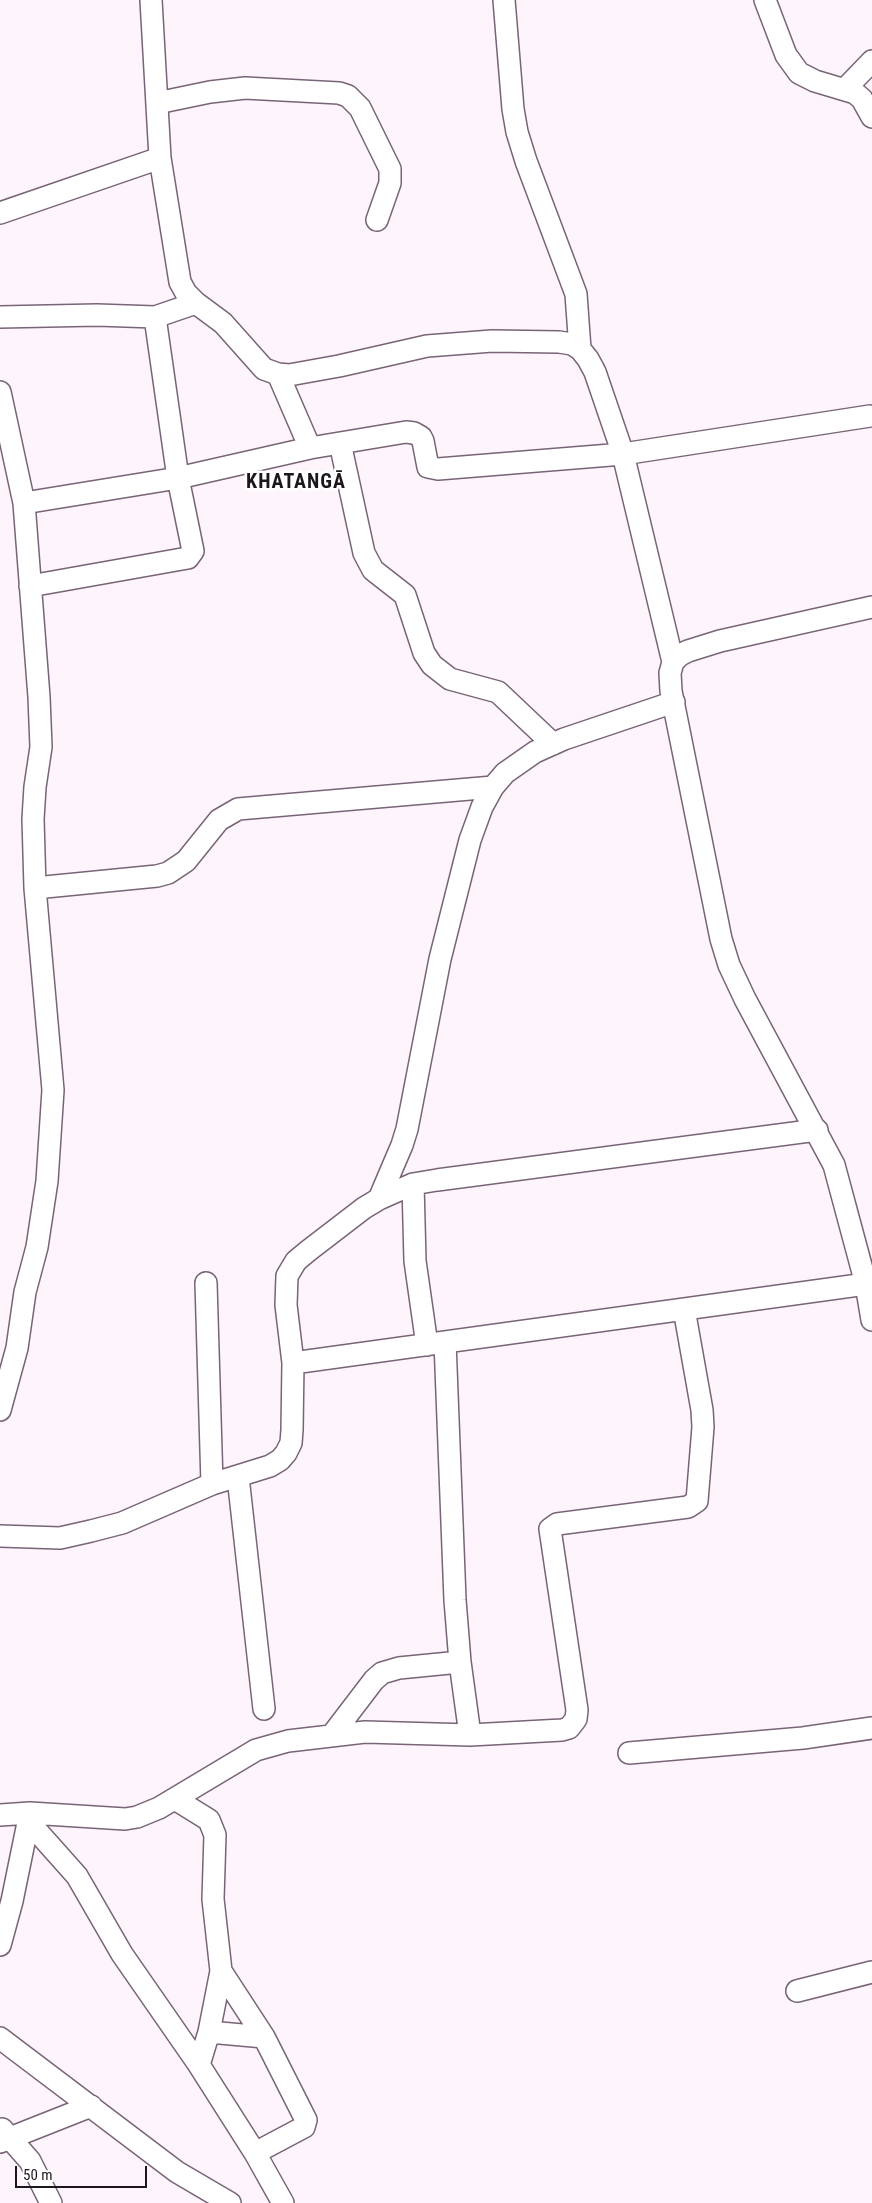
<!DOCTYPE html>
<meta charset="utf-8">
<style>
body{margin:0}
#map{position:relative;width:872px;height:2203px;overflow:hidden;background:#fdf4fc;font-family:"Roboto Condensed",sans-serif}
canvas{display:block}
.scale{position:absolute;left:15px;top:2166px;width:132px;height:22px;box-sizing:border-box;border:2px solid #1e161d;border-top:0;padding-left:6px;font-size:15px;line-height:18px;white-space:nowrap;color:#1e161d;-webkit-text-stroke:4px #fff;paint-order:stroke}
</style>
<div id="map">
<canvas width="872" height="2203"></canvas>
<div class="scale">50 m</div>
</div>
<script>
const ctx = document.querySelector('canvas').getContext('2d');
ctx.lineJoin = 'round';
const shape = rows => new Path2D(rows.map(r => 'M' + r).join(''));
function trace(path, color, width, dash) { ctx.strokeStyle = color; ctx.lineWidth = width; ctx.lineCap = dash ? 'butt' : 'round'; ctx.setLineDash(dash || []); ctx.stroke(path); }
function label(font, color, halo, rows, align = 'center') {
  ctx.font = font + ' "Roboto Condensed",sans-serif'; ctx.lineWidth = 5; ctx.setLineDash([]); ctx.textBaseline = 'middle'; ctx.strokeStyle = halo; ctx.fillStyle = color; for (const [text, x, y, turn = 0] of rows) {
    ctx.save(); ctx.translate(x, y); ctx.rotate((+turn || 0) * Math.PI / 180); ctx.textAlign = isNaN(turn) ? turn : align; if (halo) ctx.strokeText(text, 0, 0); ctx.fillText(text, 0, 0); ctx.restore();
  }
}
const minor = shape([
 [151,0,160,158,180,282,186,293,196,303,223,323,264,369,278,374,289,375,339,366,427,346,492,341,559,342,572,344,580,349,588,359,595,372,623,454,673,662],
 [504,0,513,109,517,132,526,161,576,294,580,349],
 [765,0,786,55,799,73,815,81,855,93,862,99,872,117],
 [845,89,872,61],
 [157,103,210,92,245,88,339,93,348,96,360,108,390,169,390,183,377,220],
 [0,213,160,158],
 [0,317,97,315,155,317,196,303],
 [0,392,24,503,39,697,41,747,35,787,33,819,35,888,53,1090,47,1181,37,1247,25,1292,17,1348,0,1410],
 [340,443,364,553,373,570,405,595,424,653,432,665,450,679,498,692,553,744],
 [310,448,406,432,414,433,421,437,423,441,428,467,438,469,623,454,870,416],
 [24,503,178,478,310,448,278,374],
 [30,586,182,559,188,558,193,551,178,478,155,317],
 [872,607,720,641,688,651,680,655,673,662,670,673,671,691,721,939,729,965,745,999,834,1165,866,1284,872,1320],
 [35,888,157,876,168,873,186,861,219,820,238,809,493,787],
 [413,1184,415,1261,427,1345],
 [379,1199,402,1145,407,1129,440,959,470,840,482,807,493,787,505,773,535,752,564,739,674,702],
 [206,1283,212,1484],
 [445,1342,455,1600,460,1662,470,1735],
 [293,1363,866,1284],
 [238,1477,264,1709],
 [0,1536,60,1538,91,1531,122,1523,212,1484,270,1466,280,1460,286,1453,291,1443,292,1430,293,1363,286,1305,287,1276,296,1261,308,1251,364,1208,379,1199,413,1184,437,1180,817,1130],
 [332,1735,374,1680,382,1673,399,1668,460,1662],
 [629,1753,803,1738,872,1728],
 [175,1799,209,1820,215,1835,213,1899,221,1971,209,2032,199,2065],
 [0,1815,30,1813,125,1819,137,1817,159,1808,256,1750,288,1741,365,1732,470,1735,562,1730,569,1728,576,1719,577,1710,550,1529,557,1524,688,1507,697,1501,703,1427,702,1410,684,1309],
 [28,1821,77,1876,122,1954,199,2065,255,2153,283,2203],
 [0,1945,12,1901,30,1813],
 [221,1971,264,2037,306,2120,304,2127,255,2153],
 [797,1991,872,1972],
 [209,2032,264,2037],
 [0,2038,177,2172,230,2203],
 [2,2129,30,2161,51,2203],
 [0,2142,91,2106]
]);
trace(minor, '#786476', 24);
trace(minor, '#fff', 21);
ctx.letterSpacing = '1px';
label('bold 20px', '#1e161d', '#fff', [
 ["KHATANGĀ",296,483]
]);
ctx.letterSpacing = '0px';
</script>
